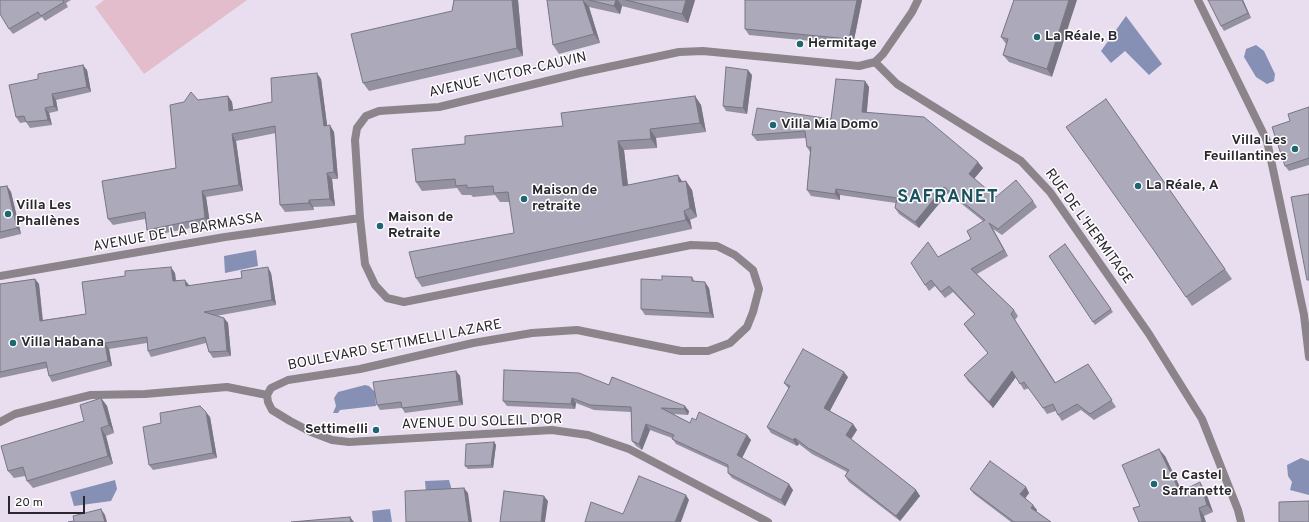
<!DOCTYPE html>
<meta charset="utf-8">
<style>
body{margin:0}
#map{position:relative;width:1309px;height:522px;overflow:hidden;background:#e9deef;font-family:Overpass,sans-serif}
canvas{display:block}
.scale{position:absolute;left:8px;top:496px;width:77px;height:18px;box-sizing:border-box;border:2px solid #2b272e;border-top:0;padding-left:5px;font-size:12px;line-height:14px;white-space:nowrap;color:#2b272e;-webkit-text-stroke:3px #fff;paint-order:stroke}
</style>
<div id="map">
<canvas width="1309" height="522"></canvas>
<div class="scale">20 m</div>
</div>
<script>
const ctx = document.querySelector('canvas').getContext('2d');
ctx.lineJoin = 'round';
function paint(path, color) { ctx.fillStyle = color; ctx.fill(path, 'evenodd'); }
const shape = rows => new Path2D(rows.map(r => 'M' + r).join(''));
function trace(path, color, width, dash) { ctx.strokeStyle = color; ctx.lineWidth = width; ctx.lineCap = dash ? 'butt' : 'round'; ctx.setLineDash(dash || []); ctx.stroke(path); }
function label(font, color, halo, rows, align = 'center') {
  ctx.font = font + ' Overpass,sans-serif'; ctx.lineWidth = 3; ctx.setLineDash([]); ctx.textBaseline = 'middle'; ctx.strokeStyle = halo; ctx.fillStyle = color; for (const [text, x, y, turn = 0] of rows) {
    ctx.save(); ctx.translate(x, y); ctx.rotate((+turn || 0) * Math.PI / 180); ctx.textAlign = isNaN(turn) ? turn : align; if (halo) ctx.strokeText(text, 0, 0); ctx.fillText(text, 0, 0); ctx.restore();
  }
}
paint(shape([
 [104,0,247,0,144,74,95,7]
]), '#e3bdcb');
paint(shape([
 [1126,16,1162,64,1149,75,1125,51,1111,63,1101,51],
 [1256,45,1264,51,1275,74,1274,81,1267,84,1256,77,1244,57,1246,49],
 [256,250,258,266,225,273,224,256],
 [365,385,369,386,375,392,376,406,340,410,338,413,333,413,336,406,334,398,338,392],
 [1301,458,1309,461,1309,495,1290,490,1292,482,1288,476,1287,465],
 [115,480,117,489,111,501,74,506,70,492],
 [449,480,453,494,426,493,425,481],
 [390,509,392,522,373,522,372,511]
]), '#8690b4');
trace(shape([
 [1198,0,1267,141,1304,315,1309,357],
 [875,62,897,84,1021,161,1050,192,1149,334,1202,419,1238,510,1241,522],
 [0,276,225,237,360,218],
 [267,395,271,388,288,380,360,369,473,343,532,333,577,330,681,351,708,351,730,343,747,327,753,312,759,289,753,270,735,255,717,246,691,245,404,302,387,298,375,285,365,264,360,218,355,140,357,128,366,116,379,111,439,107,580,73,679,52,703,51,859,66,875,62,883,54,912,12,918,0],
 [267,395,268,402,272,410,290,421,311,432,332,440,349,442,552,430,588,435,629,449,768,522],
 [0,422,15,414,91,395,145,394,227,387,267,395]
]), '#8b848a', 8);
paint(shape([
 [0,0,71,0,66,3,68,7,45,21,42,17,13,34,9,29],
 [454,0,518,0,523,56,369,91,363,83,452,11],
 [547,0,695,0,688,23,622,6,620,14,589,7,600,43,559,54,553,45],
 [862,0,853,45,749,35,745,29],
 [1014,0,1052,77,1009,62,1003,55,1006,44,1001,37],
 [1243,0,1251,18,1224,31,1221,26],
 [87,70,91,92,56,100,58,111,49,113,52,125,30,128,26,122,20,123,16,117],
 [752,75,747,114,726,111,723,106],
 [321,79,327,125,334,132,338,179,332,179,335,206,313,207,314,210,285,212,280,205,276,133,236,141,243,191,206,197,210,224,151,236,147,230,145,219,113,225,108,219,176,168,198,100,228,96,232,102,233,110,272,102],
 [865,81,869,87,867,112,983,168,974,179,996,197,1033,201,1037,207,1002,235,993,229,1008,256,977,274,1014,310,1018,316,1015,320,1056,383,1088,364,1116,407,1094,420,1081,410,1062,421,1058,415,1056,411,1047,414,1029,388,1024,390,1016,377,993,408,968,381,964,375,988,353,968,330,964,324,975,315,953,292,945,298,935,286,929,291,925,285,938,257,971,239,983,221,948,193,919,228,899,214,895,208,896,203,840,195,840,200,811,196,807,190,810,152,807,147,806,138,757,141,752,135,831,119],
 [695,96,701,105,706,132,656,138,657,148,624,150,628,185,678,175,682,182,686,181,692,190,697,217,690,220,692,229,422,287,416,278,514,233,510,202,500,202,495,195,473,197,471,195,462,195,457,188,422,191,416,182,465,144,563,126],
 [1106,99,1232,279,1192,306,1186,297],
 [1309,107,1309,165,1289,171,1285,166,1290,121],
 [7,186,11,192,21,234,0,239,0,187],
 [1065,244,1113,312,1095,325,1049,256],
 [175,273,176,280,189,285,189,286,271,273,276,305,216,316,224,318,228,323,231,356,213,358,209,352,206,343,151,357,148,351,147,343,109,349,112,366,52,382,49,376,47,368,0,378,0,284,35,279,39,284,43,320,86,314],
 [692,277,695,282,709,288,714,318,645,315,641,309,662,280],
 [456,371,460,376,463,405,405,413,402,408,380,410,377,405],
 [612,377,689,411,688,415,673,414,690,423,696,420,747,435,751,440,742,458,793,490,785,506,732,478,728,473,728,468,676,444,672,438,650,430,642,450,636,446,632,441,631,412,594,410,576,403,575,409,507,406,503,401,609,385],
 [848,377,830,411,853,424,857,430,851,439,916,490,920,496,900,521,849,482,845,476,847,472,812,454,799,444,797,446,771,433,767,427,789,389,784,383],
 [101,398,107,406,114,433,106,436,113,464,33,488,27,481,25,476,14,478,8,471,84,421],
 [210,417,217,458,153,470,149,465],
 [494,442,496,445,493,468,468,469,465,466],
 [1165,456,1182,491,1205,490,1213,512,1204,516,1140,506],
 [1026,487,1029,493,1025,498,1037,510,1036,511,1051,522,1011,522,974,494,970,489]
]), '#9491a1');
paint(shape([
 [512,0,518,0,523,56,517,48],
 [583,0,589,7,600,43,594,34],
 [616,0,618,0,622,6,620,14,614,6],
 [686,0,695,0,688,23,682,14],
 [857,0,862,0,853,45,849,39],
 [1069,0,1077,0,1052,77,1047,69],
 [1242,0,1243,0,1251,18,1248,13],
 [83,65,87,70,91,92,87,87],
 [748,70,752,75,747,114,743,108],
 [317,73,321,79,328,132,324,126],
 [865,81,869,87,866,118,862,112],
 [52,94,56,100,58,111,54,106],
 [228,96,232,102,234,117,229,111],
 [695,96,701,105,706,132,700,123],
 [45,108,49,113,52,125,48,120],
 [330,125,334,132,338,179,334,172],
 [650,129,656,138,657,148,651,139],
 [232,134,236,141,243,191,239,185],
 [618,141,624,150,629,195,623,186],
 [978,162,983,168,973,180,969,174],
 [327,173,332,179,335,206,330,199],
 [678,175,684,184,679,182],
 [686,181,692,190,697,217,690,208],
 [7,186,11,192,21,234,17,228],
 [944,187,948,193,919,228,915,222],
 [836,189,840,195,840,200,835,194],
 [202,191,206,197,210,224,205,218],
 [309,200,313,207,314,210,309,203],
 [684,211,690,220,692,229,686,220],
 [989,223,993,229,1008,256,1004,250],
 [171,267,175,273,176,286,173,281],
 [268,267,271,273,276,305,272,300],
 [35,279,39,284,43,326,40,321],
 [185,280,189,285,190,292,186,286],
 [705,282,709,288,714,318,710,313],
 [224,318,228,323,231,356,227,351],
 [105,343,109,349,112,366,108,361],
 [456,371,460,376,463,405,459,401],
 [1012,371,1016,377,993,408,989,402],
 [844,372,848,377,828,414,824,408],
 [101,398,107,406,114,433,109,425],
 [572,398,576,403,575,409,571,404],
 [685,406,689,411,688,415,684,409],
 [206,412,210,417,217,458,213,453],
 [646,424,650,430,642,450,639,444],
 [853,424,857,430,850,441,846,435],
 [101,428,106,436,113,464,108,456],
 [747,435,751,440,741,460,737,455],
 [795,438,799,444,797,446,793,440],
 [494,442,496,445,493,468,491,465],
 [1159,449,1165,456,1186,500,1180,492],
 [1200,482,1205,490,1213,512,1207,505],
 [789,484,793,490,785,506,781,500],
 [1026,487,1029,493,1024,500,1020,494],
 [464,488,468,493,472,522,469,522],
 [916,490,920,496,900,521,896,516],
 [686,495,689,500,681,522,675,522],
 [544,496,548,501,545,522,541,522],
 [1033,505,1037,510,1035,513,1031,508],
 [1199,508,1204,516,1206,522,1202,522],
 [101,509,105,515,107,522,105,522],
 [350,517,354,522,351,522]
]), '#787683');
const building = shape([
 [0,0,63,0,64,2,41,16,38,12,9,29,0,14,0,0],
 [454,0,512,0,517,48,363,83,351,34,452,11,454,0],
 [547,0,583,0,594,34,553,45,547,0],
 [589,0,616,0,614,6,589,0],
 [626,0,686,0,682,14,626,0],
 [745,0,857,0,849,39,745,29,745,0],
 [1014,0,1069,0,1047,69,1003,55,1008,39,1001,37,1014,0],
 [1208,0,1242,0,1248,13,1221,26,1208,0],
 [83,65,87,87,52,94,54,106,45,108,48,120,26,122,24,116,16,117,9,85,38,79,38,74,83,65],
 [726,67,748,70,743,108,723,106,726,67],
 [317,73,324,126,330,125,334,172,327,173,330,199,309,200,309,203,280,205,275,126,232,134,239,185,202,191,205,218,147,230,145,212,108,219,102,181,176,168,170,105,184,102,191,92,198,100,228,96,229,111,272,102,271,78,317,73],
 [836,79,865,81,862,112,924,117,978,162,969,174,996,197,1016,180,1033,201,998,229,989,223,1004,250,971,269,1014,310,1011,314,1055,383,1088,364,1112,400,1090,414,1077,404,1058,415,1053,404,1043,408,1024,382,1020,384,1012,371,989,402,964,375,988,353,964,324,975,314,949,286,941,292,931,280,925,285,911,263,928,242,938,257,971,239,967,231,985,220,944,187,915,222,895,208,897,198,836,189,835,194,807,190,811,147,807,147,805,131,752,135,757,108,831,119,836,79],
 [695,96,700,123,650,129,651,139,618,141,623,186,678,175,679,182,686,181,690,208,684,211,686,220,416,278,409,252,514,233,508,192,494,193,493,186,467,188,467,185,456,186,455,179,416,182,412,149,465,144,465,136,563,126,561,113,695,96],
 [1106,99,1225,269,1186,297,1153,249,1066,127,1106,99],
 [1309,107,1309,158,1285,166,1272,127,1290,121,1288,114,1309,107],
 [7,186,17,228,0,232,0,187,7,186],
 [1309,194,1309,280,1307,280,1291,197,1309,194],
 [1065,244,1111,309,1093,322,1049,256,1065,244],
 [171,267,173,281,185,280,186,286,242,278,241,271,268,267,272,300,204,312,224,318,227,351,209,352,205,337,148,351,147,337,105,343,108,361,49,376,46,362,0,372,0,284,35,279,40,321,86,314,82,282,125,276,125,271,171,267],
 [662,276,692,277,692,281,705,282,710,313,641,309,641,279,662,280,662,276],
 [803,349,844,372,824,408,853,424,846,435,916,490,896,516,845,476,849,470,808,448,795,438,793,440,767,427,790,386,784,383,803,349],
 [504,370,579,373,609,385,612,377,685,406,684,409,661,408,690,423,692,418,696,420,699,412,747,435,737,455,789,484,781,500,728,473,728,465,672,439,674,435,646,424,639,444,632,441,631,407,590,405,572,398,571,404,503,401,504,370],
 [456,371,459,401,402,408,401,402,377,405,373,382,456,371],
 [101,398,109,425,101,428,108,456,27,481,23,467,8,471,1,446,84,421,80,405,101,398],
 [200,406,206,412,213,453,149,465,143,427,161,423,160,413,200,406],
 [494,442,491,465,465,466,466,444,494,442],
 [1159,449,1180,492,1200,482,1207,505,1199,508,1202,522,1139,522,1133,508,1140,506,1122,465,1159,449],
 [990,461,1026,487,1020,494,1033,505,1031,508,1051,522,1014,522,970,489,990,461],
 [639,476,686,495,675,522,585,522,591,502,623,514,639,476],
 [464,488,469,522,406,522,405,491,464,488],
 [504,491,544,496,541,522,500,522,504,491],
 [1309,501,1309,522,1279,522,1279,502,1309,501],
 [101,509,105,522,68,522,74,521,73,516,101,509],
 [350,517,351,522,291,522,350,517]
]);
paint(building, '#aca9bb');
trace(building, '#787683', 1);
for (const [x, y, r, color] of [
 [1037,37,4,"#1d6672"],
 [800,44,4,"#1d6672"],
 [773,125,4,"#1d6672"],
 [1295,149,4,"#1d6672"],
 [1138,186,4,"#1d6672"],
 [524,199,4,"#1d6672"],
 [8,214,4,"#1d6672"],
 [380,226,4,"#1d6672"],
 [13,343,4,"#1d6672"],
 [376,430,4,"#1d6672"],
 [1154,484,4,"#1d6672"]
]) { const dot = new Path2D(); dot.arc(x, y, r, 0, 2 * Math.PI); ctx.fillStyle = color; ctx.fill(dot); trace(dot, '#fff', 1.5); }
label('bold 14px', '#2b272e', '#fff', [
 ["La Réale, B",1045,37],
 ["Hermitage",808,44],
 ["Villa Mia Domo",781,125],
 ["Villa Les",1287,141,"right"],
 ["Feuillantines",1287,157,"right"],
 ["La Réale, A",1146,186],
 ["Maison de",532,191],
 ["retraite",532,207],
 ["Villa Les",16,206],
 ["Phallènes",16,222],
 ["Maison de",388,218],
 ["Retraite",388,234],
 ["Villa Habana",21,343],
 ["Settimelli",368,430,"right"],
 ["Le Castel",1162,476],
 ["Safranette",1162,492]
], 'left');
label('14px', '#2b272e', '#fff', [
 ["AVENUE VICTOR-CAUVIN",508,76,-13],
 ["RUE DE L'HERMITAGE",1088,227,54],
 ["AVENUE DE LA BARMASSA",178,233,-10],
 ["BOULEVARD SETTIMELLI LAZARE",395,346,-11],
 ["AVENUE DU SOLEIL D'OR",482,423,-2]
]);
ctx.letterSpacing = '1px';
label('bold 18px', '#19525c', '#fff', [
 ["SAFRANET",948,198]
]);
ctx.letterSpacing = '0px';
</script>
